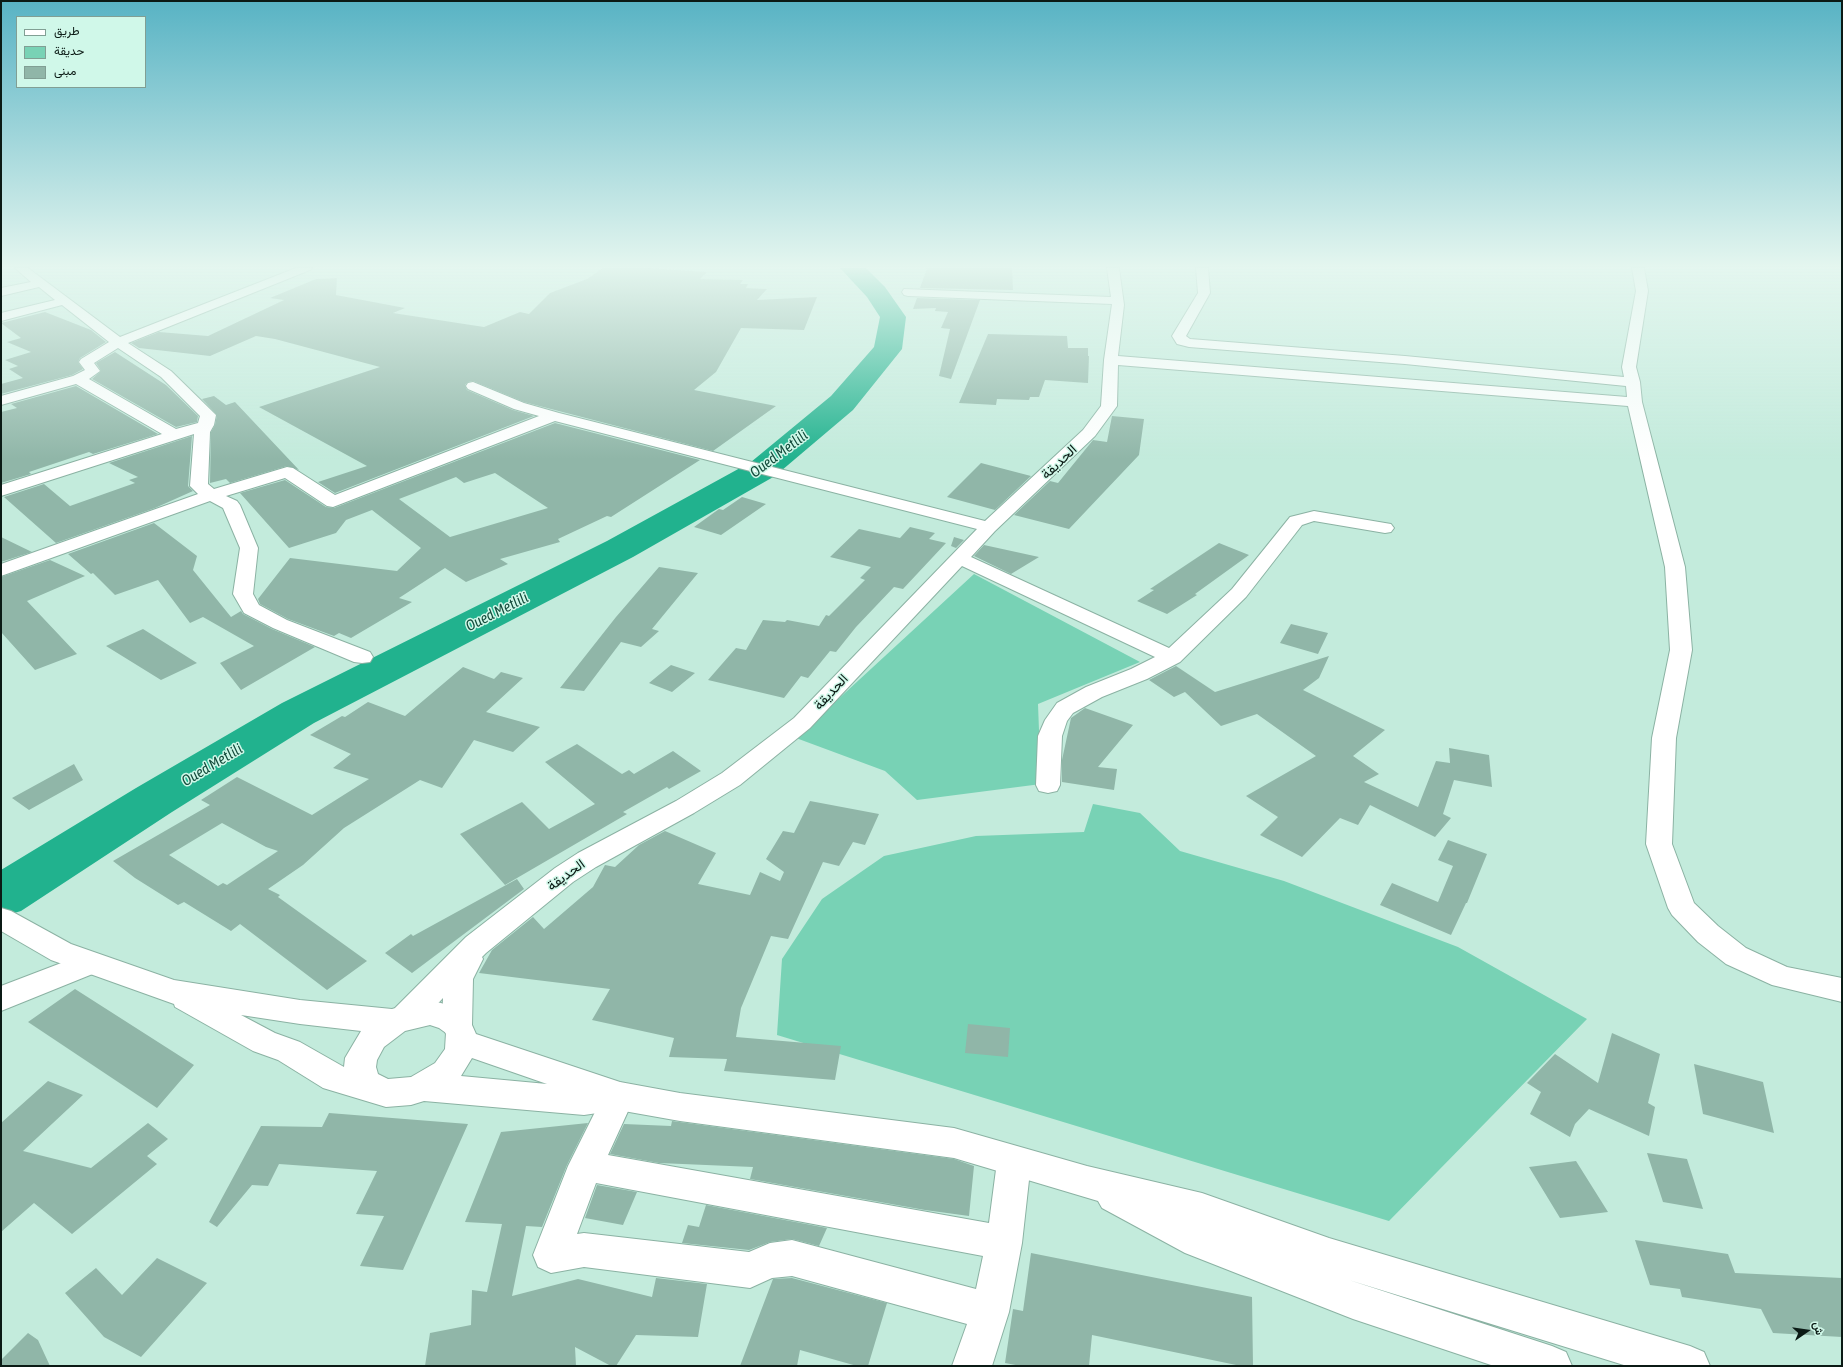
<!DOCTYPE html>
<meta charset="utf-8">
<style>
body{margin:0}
#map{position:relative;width:1843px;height:1367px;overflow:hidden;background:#c3ebdc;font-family:"Asap Condensed",Vazirmatn,sans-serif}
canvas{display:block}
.frame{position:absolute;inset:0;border:2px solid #0b1a15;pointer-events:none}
.legend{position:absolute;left:16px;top:16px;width:130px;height:72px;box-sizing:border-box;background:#d0f8e9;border:1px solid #819f94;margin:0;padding:5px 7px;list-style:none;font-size:12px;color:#0b1a15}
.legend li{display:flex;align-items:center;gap:8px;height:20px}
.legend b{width:20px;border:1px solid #819f94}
.north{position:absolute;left:1787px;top:1311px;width:40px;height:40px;-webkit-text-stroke:3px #d0f8e9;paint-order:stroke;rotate:77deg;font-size:11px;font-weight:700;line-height:16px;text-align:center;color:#0b1a15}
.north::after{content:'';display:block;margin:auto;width:14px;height:18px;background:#0b1a15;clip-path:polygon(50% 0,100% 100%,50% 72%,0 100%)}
</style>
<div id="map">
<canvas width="1843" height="1367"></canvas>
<div class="frame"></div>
<ul class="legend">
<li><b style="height:5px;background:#fff"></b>طريق</li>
<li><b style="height:11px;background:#78d2b5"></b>حديقة</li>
<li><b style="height:11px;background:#90b6a8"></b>مبنى</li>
</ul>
<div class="north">ش</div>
</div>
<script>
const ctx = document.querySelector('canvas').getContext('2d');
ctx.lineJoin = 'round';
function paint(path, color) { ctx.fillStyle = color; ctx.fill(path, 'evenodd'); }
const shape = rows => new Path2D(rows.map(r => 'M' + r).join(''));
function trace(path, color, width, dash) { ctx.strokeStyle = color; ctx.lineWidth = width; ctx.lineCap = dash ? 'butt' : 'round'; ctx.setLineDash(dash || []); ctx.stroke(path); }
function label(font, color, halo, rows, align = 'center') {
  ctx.font = font + ' "Asap Condensed",Vazirmatn,sans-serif'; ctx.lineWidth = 3; ctx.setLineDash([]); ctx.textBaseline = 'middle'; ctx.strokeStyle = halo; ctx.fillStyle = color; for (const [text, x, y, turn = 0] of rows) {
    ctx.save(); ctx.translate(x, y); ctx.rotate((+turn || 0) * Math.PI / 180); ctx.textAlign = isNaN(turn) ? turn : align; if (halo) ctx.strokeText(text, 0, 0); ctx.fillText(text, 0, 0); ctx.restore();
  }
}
paint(shape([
 [974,574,1140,662,1038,704,1041,784,917,800,885,771,796,738],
 [1093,804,1140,813,1180,851,1284,881,1458,947,1587,1019,1389,1221,777,1035,782,959,822,899,884,856,976,836,1084,832]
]), '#78d2b5');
paint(shape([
 [840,268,866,268,885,287,906,317,902,349,853,410,775,476,633,557,314,723,172,812,21,911,1,917,1,870,136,788,282,703,607,541,751,462,831,396,874,347,880,317,867,297,840,268]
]), '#21b28e');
paint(shape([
 [603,268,647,268,707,272,700,279,743,280,740,284,748,284,746,288,767,289,757,300,817,297,804,330,741,328,716,372,694,390,776,406,713,451,524,402,473,381,468,382,465,385,467,390,513,410,534,416,335,493,318,482,367,466,259,407,380,367,275,339,256,336,210,356,139,348,131,343,159,332,208,336,284,300,270,298,316,279,337,278,336,295,405,308,393,313,484,327,520,312,529,314,550,293,587,279],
 [927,268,1012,268,1013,290,920,288],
 [917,298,980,300,951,379,939,376,950,329,941,328,948,312,935,311,936,308,913,309],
 [45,312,91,330,106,342,80,358,78,362,83,369,72,375,1,394,1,384,23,378,9,369,18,366,5,360,31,352,7,342,21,338,1,323],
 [988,334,1067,336,1068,348,1088,348,1088,356,1089,356,1088,383,1045,380,1039,397,1030,397,1029,400,997,399,996,405,959,403],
 [115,352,166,385,198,416,197,422,176,427,92,379,101,371,96,363],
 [76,386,158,434,93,454,89,452,29,472,31,474,1,483,1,412,17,408,11,404],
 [214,396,226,405,235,402,299,470,287,466,230,483,226,479,210,483,211,432,215,425,217,415,202,399],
 [1112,416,1144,419,1139,455,1069,529,1014,515,1050,481,1058,483,1093,440,1107,442],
 [555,423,700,460,611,517,607,516,558,539,560,542,500,559,508,564,466,582,445,568,399,598,412,602,351,638,339,633,334,636,288,619,260,604,258,599,290,558,397,571,421,548,372,510,346,520,336,533,289,548,240,493,285,480,326,507,334,508],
 [495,473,548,508,450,537,399,499,456,477,464,483],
 [192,436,188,486,193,491,155,508,56,543,4,497,44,484,70,506,135,483,129,480,138,477,109,463],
 [981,463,1031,476,995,510,947,497],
 [742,497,766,504,721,535,694,527,719,509,723,510],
 [154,523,197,556,193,570,231,617,241,611,243,614,272,629,315,647,241,690,220,663,254,646,203,617,190,623,158,580,115,595,93,573,91,574,68,554],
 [910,527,935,533,929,539,946,543,903,589,894,587,856,627,836,652,830,651,808,678,801,676,784,698,708,680,736,648,746,650,763,620,785,622,787,620,819,626,826,615,829,616,865,580,860,578,871,567,830,557,859,529,900,538],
 [1,537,32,552,1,562],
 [954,537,964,540,956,548,951,546],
 [1219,543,1249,555,1195,594,1197,595,1167,614,1137,601,1154,590,1150,589],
 [984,545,1039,557,1011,574,974,556],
 [50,560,85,576,27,601,77,654,35,670,1,632,1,577],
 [659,567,698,573,652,629,659,631,641,647,621,642,584,691,560,688,616,617],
 [1291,624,1328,633,1318,654,1280,643],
 [143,629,197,663,161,680,106,646],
 [1329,656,1319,678,1303,690,1385,730,1353,756,1379,774,1364,782,1418,807,1436,761,1450,763,1449,748,1489,755,1492,787,1454,780,1443,814,1451,818,1435,837,1370,805,1358,825,1340,818,1302,857,1260,835,1278,817,1246,796,1316,756,1257,714,1221,726,1185,692,1174,697,1149,680,1176,666,1215,692],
 [671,665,695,673,672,692,649,683],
 [463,667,494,679,501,672,523,678,486,712,540,727,513,752,474,740,442,788,420,780,344,828,303,865,268,889,280,895,278,897,367,961,327,990,240,924,231,931,184,902,178,905,135,878,113,861,210,805,201,800,237,777,312,815,369,779,333,768,351,754,310,735,342,716,345,717,368,702,405,716],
 [222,823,266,847,278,851,227,885,223,883,218,886,169,855],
 [1085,708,1133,725,1098,767,1117,769,1114,790,1062,782,1062,760,1071,718],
 [577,744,622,774,629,770,634,774,673,751,701,771,669,789,667,787,623,812,627,814,505,885,460,834,522,802,549,829,595,804,545,762],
 [74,764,83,780,29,810,12,798],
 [810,801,879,814,865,845,853,842,839,866,823,862,788,939,771,936,741,1008,736,1037,841,1046,835,1080,724,1071,727,1059,669,1057,674,1038,592,1020,610,989,479,973,492,950,533,917,544,929,593,887,605,865,615,867,639,845,665,831,716,853,698,884,750,895,760,872,780,881,784,872,766,859,783,831,794,833],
 [1448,840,1487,854,1467,903,1466,903,1451,935,1380,905,1392,883,1438,902,1453,866,1438,860],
 [517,879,524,889,412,973,385,953,411,934,413,936],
 [75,989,194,1065,157,1108,28,1022],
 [968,1024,1010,1028,1008,1057,965,1053],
 [1612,1033,1660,1054,1648,1103,1655,1107,1649,1136,1589,1109,1575,1124,1570,1137,1530,1114,1541,1092,1527,1083,1555,1054,1598,1083],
 [1694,1064,1763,1082,1774,1133,1703,1114],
 [48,1081,83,1095,23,1151,91,1168,148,1123,168,1139,147,1156,157,1164,72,1234,34,1203,1,1232,1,1123],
 [329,1113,468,1124,403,1270,360,1266,384,1216,356,1214,377,1171,279,1164,268,1186,252,1185,217,1227,209,1222,261,1126,322,1127],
 [672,1121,954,1159,974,1166,969,1216,925,1210,750,1179,753,1167,659,1163,610,1154,624,1124,671,1126],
 [588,1123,567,1165,542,1227,526,1226,512,1296,578,1279,652,1297,656,1278,707,1284,698,1337,636,1335,616,1366,611,1366,575,1347,576,1366,425,1366,430,1333,471,1325,472,1290,487,1292,502,1224,465,1222,501,1132],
 [1647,1153,1687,1159,1703,1209,1663,1202],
 [1576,1161,1608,1212,1560,1218,1529,1167],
 [597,1185,637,1192,623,1225,585,1218],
 [706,1205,827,1228,819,1246,792,1239,770,1242,749,1250,682,1243,688,1225,699,1227],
 [1635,1240,1728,1254,1735,1273,1842,1278,1842,1337,1773,1333,1761,1309,1682,1297,1680,1289,1650,1285],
 [1031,1253,1252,1297,1253,1366,1241,1366,1092,1335,1089,1366,1021,1366,1005,1363,1013,1309,1023,1311],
 [157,1258,207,1283,141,1357,104,1337,65,1293,96,1268,122,1295],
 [792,1278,887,1303,868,1366,857,1366,800,1350,797,1366,740,1366,773,1279],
 [28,1333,38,1340,50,1366,1,1366,1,1360]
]), '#90b6a8');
const minor = shape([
 [15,268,28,268,120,337,296,268,312,268,310,270,128,343,171,371,216,415,214,425,210,432,208,484,214,489,287,467,293,468,335,495,539,416,514,409,468,389,466,386,468,383,473,382,524,403,559,413,985,521,1083,430,1101,406,1104,360,1112,304,908,296,904,295,902,292,904,289,1111,297,1107,268,1119,268,1124,305,1118,356,1627,397,1626,386,1405,364,1189,347,1177,344,1172,336,1198,293,1196,268,1208,268,1210,293,1186,336,1190,339,1405,356,1624,377,1622,367,1636,291,1632,268,1644,268,1648,291,1636,367,1640,382,1642,402,1685,567,1692,650,1676,738,1672,844,1694,903,1718,926,1746,948,1787,967,1842,978,1842,1002,1772,985,1726,964,1698,942,1672,915,1668,908,1646,844,1652,738,1670,650,1665,567,1628,406,1118,365,1117,406,1095,436,995,531,971,557,1169,648,1232,589,1290,517,1314,511,1385,523,1391,524,1394,528,1391,532,1385,533,1314,521,1302,525,1246,597,1180,662,1147,679,1102,697,1073,713,1067,721,1062,736,1060,785,1057,791,1048,793,1039,791,1036,785,1038,736,1045,720,1057,703,1086,687,1131,669,1155,657,962,566,810,728,740,785,694,813,596,867,573,882,486,953,482,957,483,959,473,979,472,1025,468,1034,457,1037,446,1034,442,1025,443,998,417,1026,406,1029,395,1026,391,1017,395,1008,466,937,555,868,578,853,676,801,722,773,794,718,977,529,555,421,333,507,327,506,285,478,226,496,237,501,240,505,258,548,253,594,259,605,287,620,370,652,373,657,370,662,362,663,354,662,273,628,244,613,233,594,240,548,223,508,210,501,1,576,1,564,198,494,190,486,194,434,1,496,1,485,162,434,76,384,1,405,1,396,73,376,85,370,79,362,81,359,109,342,62,305,1,321,1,313,55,300,39,287,1,296,1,288,31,282,15,268],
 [118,348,161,377,200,416,198,423,176,429,89,379,100,371,94,363,118,348],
 [90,952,100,955,104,963,100,971,1,1011,1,986,90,952],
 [619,1082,630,1086,635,1096,608,1155,989,1223,997,1162,1002,1151,1014,1147,1026,1151,1031,1162,1022,1243,1009,1312,992,1366,952,1366,967,1324,792,1276,772,1278,750,1288,584,1267,551,1273,538,1267,533,1255,568,1166,608,1086,619,1082],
 [596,1183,983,1256,976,1289,792,1240,770,1243,749,1252,584,1233,577,1234,596,1183]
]);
const major = shape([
 [1,908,11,911,71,944,174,980,300,1000,392,1009,406,1005,430,1001,441,1003,461,1010,468,1016,476,1034,620,1082,680,1093,954,1128,1087,1166,1202,1193,1329,1238,1690,1346,1704,1352,1710,1366,1627,1366,1349,1280,1552,1346,1566,1352,1572,1366,1494,1366,1353,1319,1185,1253,1102,1208,1098,1201,954,1158,680,1121,618,1110,584,1115,424,1101,411,1105,386,1107,323,1088,278,1060,253,1051,175,1007,174,1004,51,960,1,931,1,908],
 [241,1015,300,1024,361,1031,345,1058,344,1067,300,1042,275,1033,241,1015],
 [430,1025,439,1028,446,1033,445,1049,435,1063,411,1077,388,1079,378,1074,376,1067,377,1060,384,1047,405,1031,430,1025],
 [472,1058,547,1084,461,1076,472,1058]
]);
trace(minor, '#8bb2a3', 2);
trace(major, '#8bb2a3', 2);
paint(minor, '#fff');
paint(major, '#fff');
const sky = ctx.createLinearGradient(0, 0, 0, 459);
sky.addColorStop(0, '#58b3c4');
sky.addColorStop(0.58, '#e4f6ef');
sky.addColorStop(1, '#e4f6ef00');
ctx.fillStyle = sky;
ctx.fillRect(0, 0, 1843, 459);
label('14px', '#0b1a15', '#d0f8e9', [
 ["الحديقة",1059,462,-43],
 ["الحديقة",831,692,-47],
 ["الحديقة",566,875,-36]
]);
label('italic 15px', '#144c3c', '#d0f8e9', [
 ["Oued Metlili",779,454,-37],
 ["Oued Metlili",497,612,-27],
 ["Oued Metlili",212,765,-31]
]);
</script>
